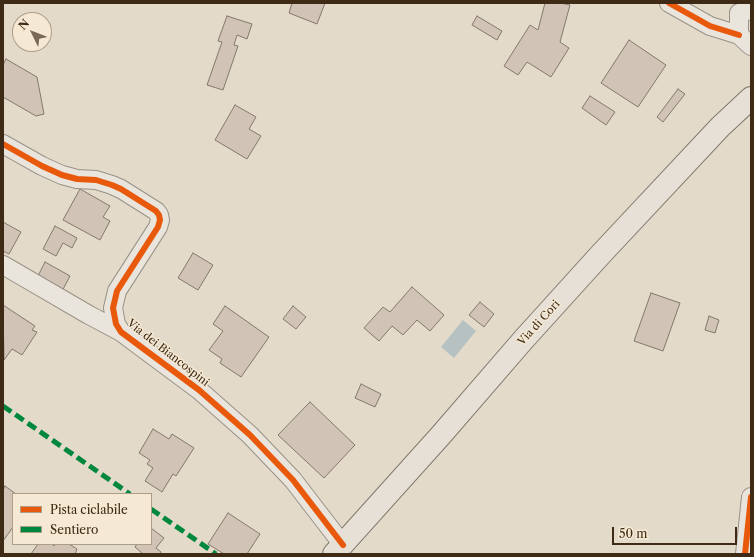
<!DOCTYPE html>
<style>
body{margin:0}
#map{position:relative;width:754px;height:557px;overflow:hidden;background:#e4dac9;font-family:"Libre Caslon Text",serif}
canvas{display:block}
.frame{position:absolute;inset:0;border:4px solid #3e2a15;pointer-events:none}
.legend{position:absolute;left:12px;top:493px;width:140px;height:52px;box-sizing:border-box;background:#f5e9d4;border:1px solid #ac9d88;margin:0;padding:5px 7px;list-style:none;font-size:12px;color:#3e2a15}
.legend li{display:flex;align-items:center;gap:8px;height:20px}
.legend b{width:20px;border:1px solid #ac9d88}
.north{position:absolute;left:12px;top:12px;width:40px;height:40px;box-sizing:border-box;background:#f5e9d4;border:1px solid #ac9d88;border-radius:50%;rotate:313deg;font-size:11px;font-weight:700;line-height:16px;text-align:center;color:#3e2a15}
.north::after{content:'';display:block;margin:auto;width:14px;height:18px;background:#786854;clip-path:polygon(50% 0,100% 100%,50% 72%,0 100%)}
.scale{position:absolute;left:612px;top:527px;width:125px;height:18px;box-sizing:border-box;border:2px solid #3e2a15;border-top:0;padding-left:5px;font-size:12px;line-height:14px;white-space:nowrap;color:#3e2a15;-webkit-text-stroke:3px #f5e9d4;paint-order:stroke}
</style>
<div id="map">
<canvas width="754" height="557"></canvas>
<div class="frame"></div>
<ul class="legend">
<li><b style="height:5px;background:#e8590c"></b>Pista ciclabile</li>
<li><b style="height:5px;background:#00873e"></b>Sentiero</li>
</ul>
<div class="north">N</div>
<div class="scale">50 m</div>
</div>
<script>
const ctx = document.querySelector('canvas').getContext('2d');
ctx.lineJoin = 'round';
function paint(path, color) { ctx.fillStyle = color; ctx.fill(path, 'evenodd'); }
const shape = rows => new Path2D(rows.map(r => 'M' + r).join(''));
function trace(path, color, width, dash) { ctx.strokeStyle = color; ctx.lineWidth = width; ctx.lineCap = dash ? 'butt' : 'round'; ctx.setLineDash(dash || []); ctx.stroke(path); }
function label(font, color, halo, rows, align = 'center') {
  ctx.font = font + ' "Libre Caslon Text",serif'; ctx.lineWidth = 3; ctx.setLineDash([]); ctx.textBaseline = 'middle'; ctx.strokeStyle = halo; ctx.fillStyle = color; for (const [text, x, y, turn = 0] of rows) {
    ctx.save(); ctx.translate(x, y); ctx.rotate((+turn || 0) * Math.PI / 180); ctx.textAlign = isNaN(turn) ? turn : align; if (halo) ctx.strokeText(text, 0, 0); ctx.fillText(text, 0, 0); ctx.restore();
  }
}
paint(shape([
 [463,320,476,331,454,358,441,347]
]), '#b5c2c1');
const building = shape([
 [292,3,325,3,317,24,289,13,292,3],
 [545,3,561,3,570,5,560,42,569,48,551,77,527,62,518,75,504,66,530,25,538,30,545,3],
 [227,16,252,24,247,39,237,35,234,45,238,46,223,90,207,85,222,42,218,41,227,16],
 [477,16,502,31,497,40,472,25,477,16],
 [629,40,666,65,638,107,601,83,629,40],
 [6,59,37,77,44,114,36,116,3,97,3,65,6,59],
 [678,89,685,94,663,122,657,117,678,89],
 [590,96,615,112,606,125,582,108,590,96],
 [235,105,256,117,249,129,261,136,247,159,215,140,235,105],
 [80,189,110,206,103,217,110,221,100,240,63,220,80,189],
 [3,222,21,232,9,254,3,251,3,222],
 [55,226,77,238,72,248,63,243,56,256,43,249,55,226],
 [193,253,213,265,198,290,178,278,193,253],
 [45,262,70,276,60,295,35,282,45,262],
 [412,287,444,315,430,331,417,320,403,335,392,326,379,341,364,328,383,307,390,312,412,287],
 [651,293,680,303,663,351,634,341,651,293],
 [480,302,494,314,484,327,469,315,480,302],
 [3,305,35,326,32,330,37,332,22,355,12,349,4,360,3,305],
 [225,306,269,337,241,377,220,363,222,359,209,350,223,331,213,324,225,306],
 [293,306,306,317,296,329,283,319,293,306],
 [709,316,719,320,715,333,705,330,709,316],
 [361,384,381,394,375,407,355,398,361,384],
 [310,402,355,445,324,478,278,435,310,402],
 [153,429,169,439,172,434,194,448,176,476,173,474,162,492,145,481,153,468,147,464,150,460,139,453,153,429],
 [5,486,16,494,13,494,13,527,3,541,3,490,5,486],
 [228,513,260,534,247,554,224,554,208,544,228,513],
 [151,528,164,538,156,548,161,552,160,554,143,554,135,547,137,544,151,544,151,528],
 [38,544,52,544,54,546,55,544,69,544,77,549,75,554,31,554,38,544]
]);
paint(building, '#d1c3b5');
trace(building, '#82796d', 1);
const minor = shape([
 [669,3,710,26,739,35],
 [751,10,739,13,739,35,751,46],
 [3,144,42,166,62,175,77,179,96,180,112,185,121,189,156,211,159,215,160,220,158,227,117,291,113,308,116,324,121,332,199,390,250,435,293,480,343,545],
 [3,265,89,315,121,332],
 [745,554,751,497]
]);
const major = shape([
 [334,554,441,435,524,339,601,254,720,127,751,98]
]);
trace(minor, '#999185', 20);
trace(major, '#82796d', 24);
trace(minor, '#e9e4dc', 18);
trace(major, '#e6e0d6', 22);
trace(shape([
 [3,406,130,494],
 [151,509,216,554]
]), '#00873e', 5, [10, 5]);
trace(shape([
 [669,3,710,26,739,35],
 [3,144,42,166,62,175,77,179,96,180,112,185,121,189,156,211,159,215,160,220,158,227,117,291,113,308,116,324,121,332,199,390,250,435,293,480,343,545],
 [745,554,751,497]
]), '#e8590c', 6);
label('11px', '#3e2a15', '#f5e9d4', [
 ["Via di Cori",539,323,-48],
 ["Via dei Biancospini",168,353,38]
]);
</script>
